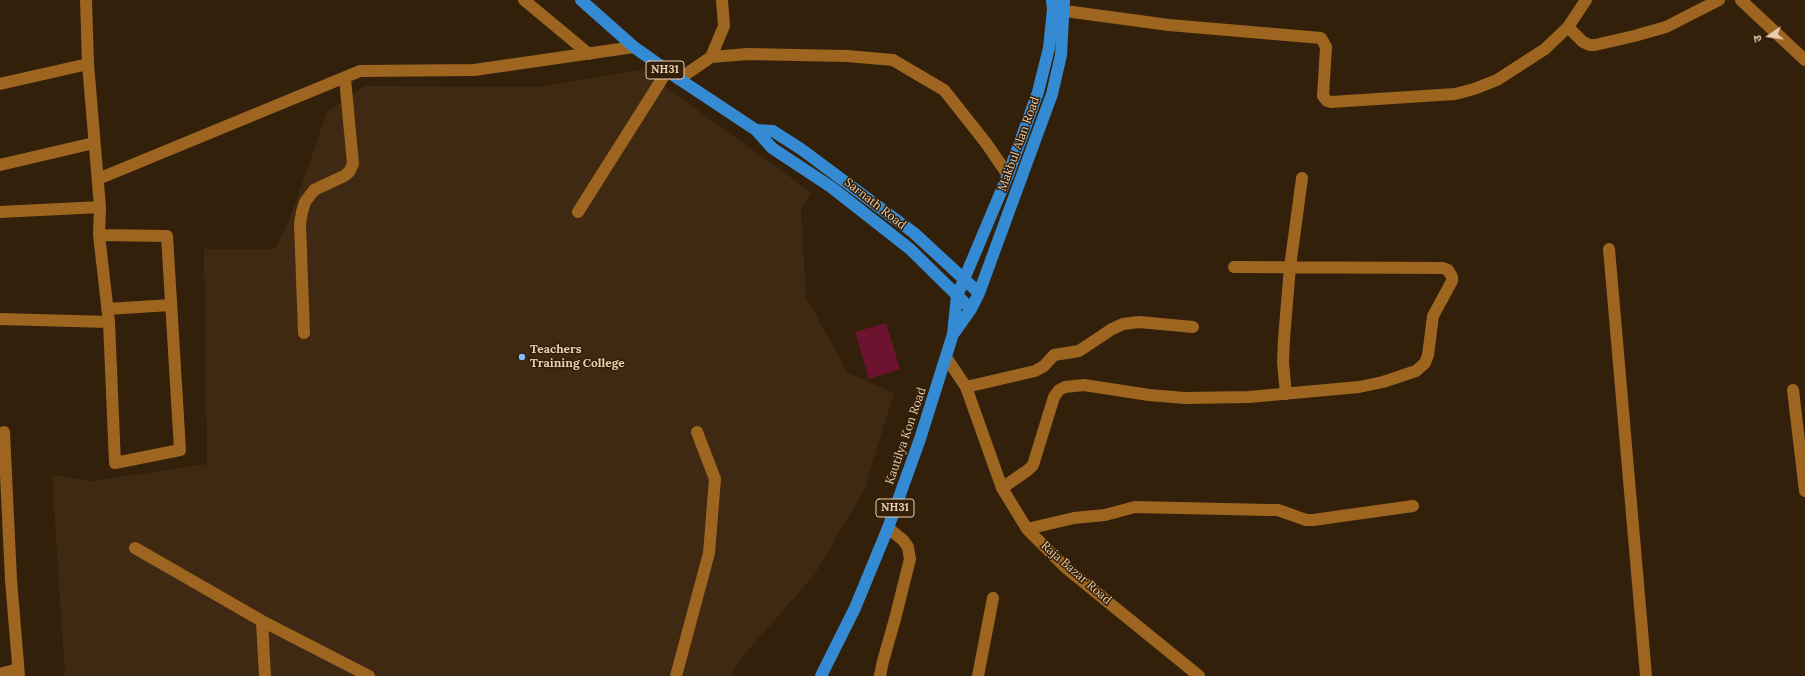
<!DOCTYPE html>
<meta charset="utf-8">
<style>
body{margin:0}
#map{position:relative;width:1805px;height:676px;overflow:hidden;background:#32200a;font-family:Lora,"Noto Sans Devanagari",serif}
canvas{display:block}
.north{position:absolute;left:1749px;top:16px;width:40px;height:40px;-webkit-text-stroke:3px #32200a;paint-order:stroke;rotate:257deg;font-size:11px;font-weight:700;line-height:16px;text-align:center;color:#eccdae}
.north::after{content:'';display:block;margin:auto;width:14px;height:18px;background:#eccdae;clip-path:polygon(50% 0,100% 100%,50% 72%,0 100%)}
</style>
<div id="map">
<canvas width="1805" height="676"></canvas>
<div class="north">उ</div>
</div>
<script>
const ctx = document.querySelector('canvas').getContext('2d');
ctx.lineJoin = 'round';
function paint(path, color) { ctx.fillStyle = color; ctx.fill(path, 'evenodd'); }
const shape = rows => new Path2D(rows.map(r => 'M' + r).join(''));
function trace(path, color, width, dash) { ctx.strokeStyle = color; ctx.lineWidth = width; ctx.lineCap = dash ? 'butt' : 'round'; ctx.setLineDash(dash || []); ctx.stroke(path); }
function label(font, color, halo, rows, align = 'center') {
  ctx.font = font + ' Lora,serif'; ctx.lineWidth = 3; ctx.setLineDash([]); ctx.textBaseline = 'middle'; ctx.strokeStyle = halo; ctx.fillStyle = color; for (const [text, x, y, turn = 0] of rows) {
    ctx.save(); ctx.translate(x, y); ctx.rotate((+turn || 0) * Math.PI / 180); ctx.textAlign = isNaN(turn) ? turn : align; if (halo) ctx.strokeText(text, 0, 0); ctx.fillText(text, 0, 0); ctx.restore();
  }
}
paint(shape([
 [642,70,811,192,801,210,806,297,848,373,894,393,864,491,815,574,737,663,732,676,65,676,52,475,92,481,207,464,204,249,275,249,291,215,327,112,365,86,537,87]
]), '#3f2912');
paint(shape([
 [886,323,900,369,869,379,855,332]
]), '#6c1330');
trace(shape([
 [86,0,88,64,100,207,99,235,109,322,115,463,180,450,167,236,99,235],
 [524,0,589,54],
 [1741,0,1805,60],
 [1065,11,1169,25,1321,38,1326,47,1323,96,1327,101,1331,102,1455,94,1474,89,1497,80,1545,49,1568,27,1586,0],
 [1568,27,1583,42,1590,45,1595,45,1634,36,1666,27,1719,0],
 [711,57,748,54,847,56,893,60,944,90,986,143,1008,175],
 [679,79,711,57,724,26,722,0],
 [0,84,88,64],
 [0,165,94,143],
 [98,179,360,71,474,70,634,47],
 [0,212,100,207],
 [578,212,667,71],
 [1609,249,1646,676],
 [107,309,171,305],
 [0,319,109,322],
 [304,333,300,224,302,212,305,202,314,190,344,176,349,172,353,164,345,78],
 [946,357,966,387,1002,488,1027,529,1065,567,1199,676],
 [966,387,1035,371,1044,366,1054,355,1079,351,1112,329,1123,324,1139,322,1193,327],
 [1793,390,1805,491],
 [1286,394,1283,363,1284,339,1290,267,1302,178],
 [4,432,11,580,19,676],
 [1002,488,1028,470,1033,465,1054,397,1059,390,1065,387,1084,385,1149,395,1185,398,1249,397,1359,387,1383,382,1416,371,1425,363,1428,355,1433,316,1452,281,1452,277,1448,270,1443,268,1234,267],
 [1027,529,1074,518,1105,515,1135,507,1269,510,1278,510,1306,520,1313,520,1413,506],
 [135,548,262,621,369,676],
 [262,621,265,676],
 [0,674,18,669],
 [676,676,709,553,715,479,697,432],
 [880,676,883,661,895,619,910,559,908,547,903,540,888,528],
 [978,676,993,598]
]), '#9d651f', 12);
trace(shape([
 [581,0,634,47,679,79,756,130,772,148,831,187,910,249,971,309],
 [756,130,773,131,801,149,914,233,979,293],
 [954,333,971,309,979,293,1052,94,1061,55,1064,0],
 [821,676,855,608,888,528,920,439,953,334,957,296,1008,175,1038,92,1049,48,1053,9,1052,0]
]), '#348bd3', 12);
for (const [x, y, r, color] of [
 [522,357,4,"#7dbef9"]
]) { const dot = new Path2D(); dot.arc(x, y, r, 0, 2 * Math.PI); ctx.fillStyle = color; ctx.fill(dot); trace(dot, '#32200a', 1.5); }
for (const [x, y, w] of [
 [665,70,38],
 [895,508,38]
]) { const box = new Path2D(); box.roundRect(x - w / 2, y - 9, w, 18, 3); ctx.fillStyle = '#32200a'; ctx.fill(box); trace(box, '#eccdae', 1); }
label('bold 11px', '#eccdae', null, [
 ["NH31",665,70],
 ["NH31",895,508]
]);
label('12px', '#eccdae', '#32200a', [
 ["Makbul Alan Road",1019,144,-70],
 ["Sarnath Road",875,204,38],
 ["Kautilya Kon Road",906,436,-71],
 ["Raja Bazar Road",1076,573,41]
]);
label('bold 12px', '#eccdae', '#32200a', [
 ["Teachers",530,350],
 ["Training College",530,364]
], 'left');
</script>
